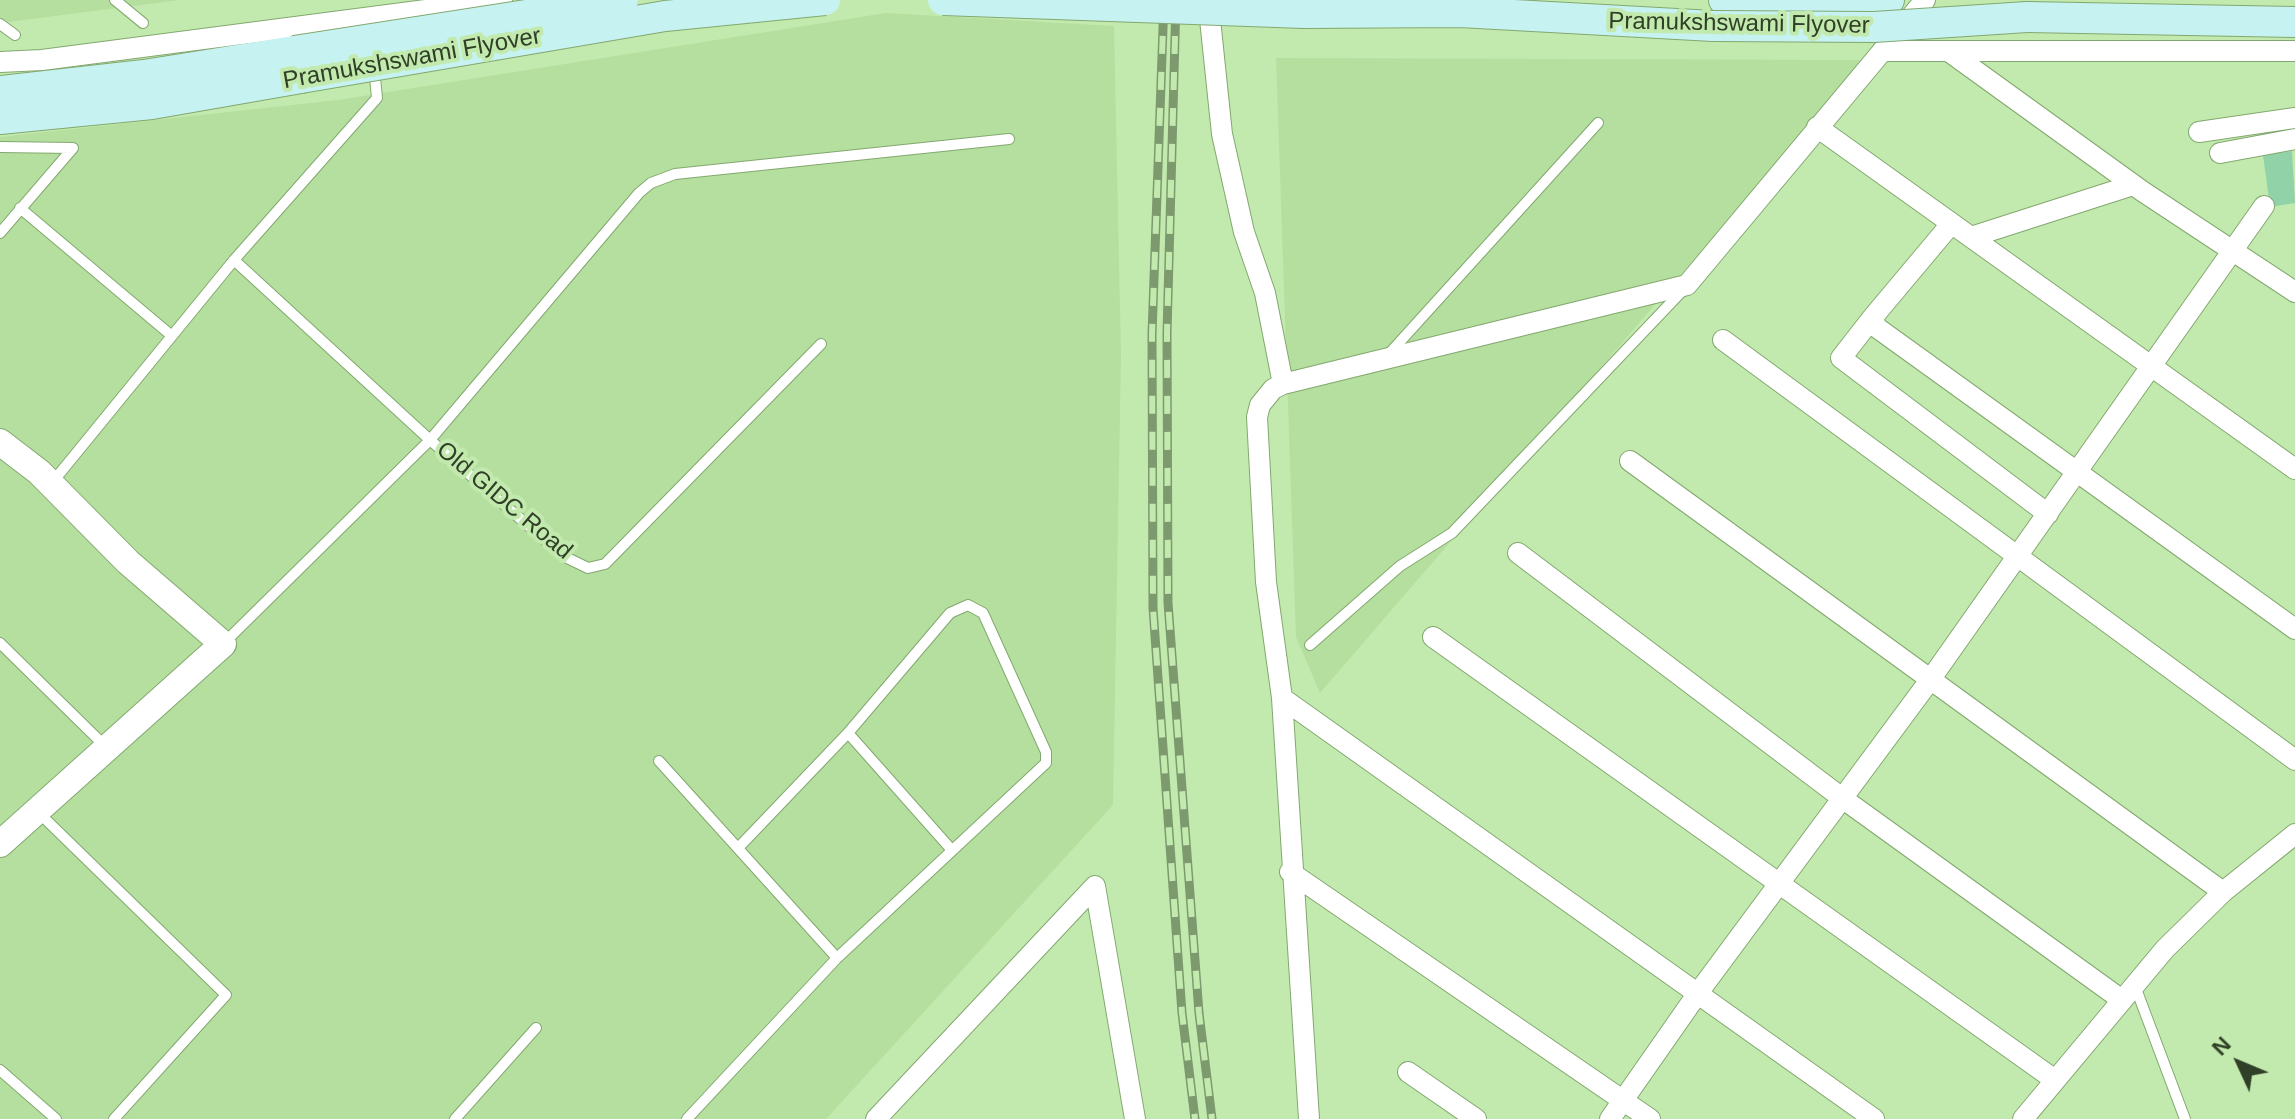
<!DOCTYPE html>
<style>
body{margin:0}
#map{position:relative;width:2295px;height:1119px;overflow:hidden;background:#c3eaae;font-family:Helvetica,sans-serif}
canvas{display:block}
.north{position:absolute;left:2199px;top:1023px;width:80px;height:80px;-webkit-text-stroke:6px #c3eaae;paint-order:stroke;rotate:314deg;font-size:22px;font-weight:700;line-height:32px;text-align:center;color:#303f27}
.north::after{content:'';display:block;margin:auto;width:28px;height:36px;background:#303f27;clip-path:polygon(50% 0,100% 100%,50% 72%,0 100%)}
</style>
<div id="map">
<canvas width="2295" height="1119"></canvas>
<div class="north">N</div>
</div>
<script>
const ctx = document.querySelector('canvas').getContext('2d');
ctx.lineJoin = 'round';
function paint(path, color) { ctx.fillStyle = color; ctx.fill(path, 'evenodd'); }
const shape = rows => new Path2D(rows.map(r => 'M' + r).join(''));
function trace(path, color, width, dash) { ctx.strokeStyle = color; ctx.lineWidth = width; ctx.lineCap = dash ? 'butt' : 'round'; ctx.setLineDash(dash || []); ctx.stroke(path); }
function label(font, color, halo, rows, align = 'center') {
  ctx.font = font + ' Helvetica,sans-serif'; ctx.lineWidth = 8; ctx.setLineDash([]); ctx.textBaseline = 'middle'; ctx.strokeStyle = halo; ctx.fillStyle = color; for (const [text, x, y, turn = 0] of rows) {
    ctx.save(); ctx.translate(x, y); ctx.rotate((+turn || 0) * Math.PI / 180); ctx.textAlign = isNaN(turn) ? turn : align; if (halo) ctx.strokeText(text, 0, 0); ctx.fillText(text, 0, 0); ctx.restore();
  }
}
paint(shape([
 [0,0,180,0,0,23],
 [886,13,1114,26,1121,355,1113,805,826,1119,0,1119,0,137,338,100],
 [1276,58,1876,60,1809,126,1320,693,1296,637]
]), '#b4df9e');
paint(shape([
 [2292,151,2295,203,2270,207,2263,155]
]), '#92d2a8');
const service = shape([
 [115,0,143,23],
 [0,24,15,35],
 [374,67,377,98,234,260,430,440,639,193,651,183,675,174,1009,139],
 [0,147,73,148,0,233],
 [20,208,172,336],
 [1387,356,1598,123],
 [51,484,234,260],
 [225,642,430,440,563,556,588,568,605,564,821,344],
 [0,643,107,748],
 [1310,645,1400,566,1452,533,1684,289],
 [848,733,950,848],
 [659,761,837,958],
 [38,812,226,995,114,1119],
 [2135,986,2185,1119],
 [0,1070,56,1119],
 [455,1119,536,1028],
 [687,1119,837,958,1046,763,1046,752,983,613,968,605,950,613,848,733,739,847]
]);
const minor = shape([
 [1208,0,1222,134,1244,232,1265,293,1283,384],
 [1882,51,2295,51],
 [1951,53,2142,191,2295,292],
 [0,62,42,60,502,0],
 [1817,127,2295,469],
 [2199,132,2295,118],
 [2220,153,2295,139],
 [1951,224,1873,317,1876,327,2295,629],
 [1971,237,2133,185],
 [1873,317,1841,358,2048,514],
 [1723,340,2295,760],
 [1630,461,2223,892],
 [1518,553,1842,798,2122,1000],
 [1433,637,2055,1080],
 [1282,698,1874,1119],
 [1290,872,1650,1119],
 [1408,1072,1476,1119],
 [876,1119,1095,886,1135,1119],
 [1309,1119,1282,698,1266,582,1257,417,1260,405,1273,389,1283,384,1687,285,1925,0],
 [1610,1119,1698,993,1930,680,2264,206],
 [2023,1119,2165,949,2223,892,2295,834]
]);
const tertiary = shape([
 [0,442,39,472,128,562,223,644,0,844]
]);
const secondary = shape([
 [1724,0,1889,0],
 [1304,13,1460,12,1713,26],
 [2027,17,2295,22],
 [0,91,144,75,294,51],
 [0,119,152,104,301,78]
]);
trace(service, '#83a86f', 12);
trace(minor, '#83a86f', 22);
trace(tertiary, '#83a86f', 28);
trace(secondary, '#83a86f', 32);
trace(service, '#fff', 10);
trace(minor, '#fff', 20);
trace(tertiary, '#fff', 26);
trace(secondary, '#c6f2f2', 30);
const rail = shape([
 [1164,0,1152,334,1153,608,1182,1013,1195,1119],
 [1176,0,1167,333,1168,603,1199,1013,1212,1119]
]);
trace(rail, '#7d996e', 9);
trace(rail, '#c3eaae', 6, [18]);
const secondaryBridge = shape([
 [943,0,1304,13],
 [1713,26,1874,27,2027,17],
 [294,51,623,0],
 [301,78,665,16,825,0]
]);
trace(secondaryBridge, '#83a86f', 32, []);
trace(secondaryBridge, '#c6f2f2', 30);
label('24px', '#303f27', '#c3eaae', [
 ["Pramukshswami Flyover",1739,24,1],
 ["Pramukshswami Flyover",412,59,-10],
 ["Old GIDC Road",504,501,40]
]);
</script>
